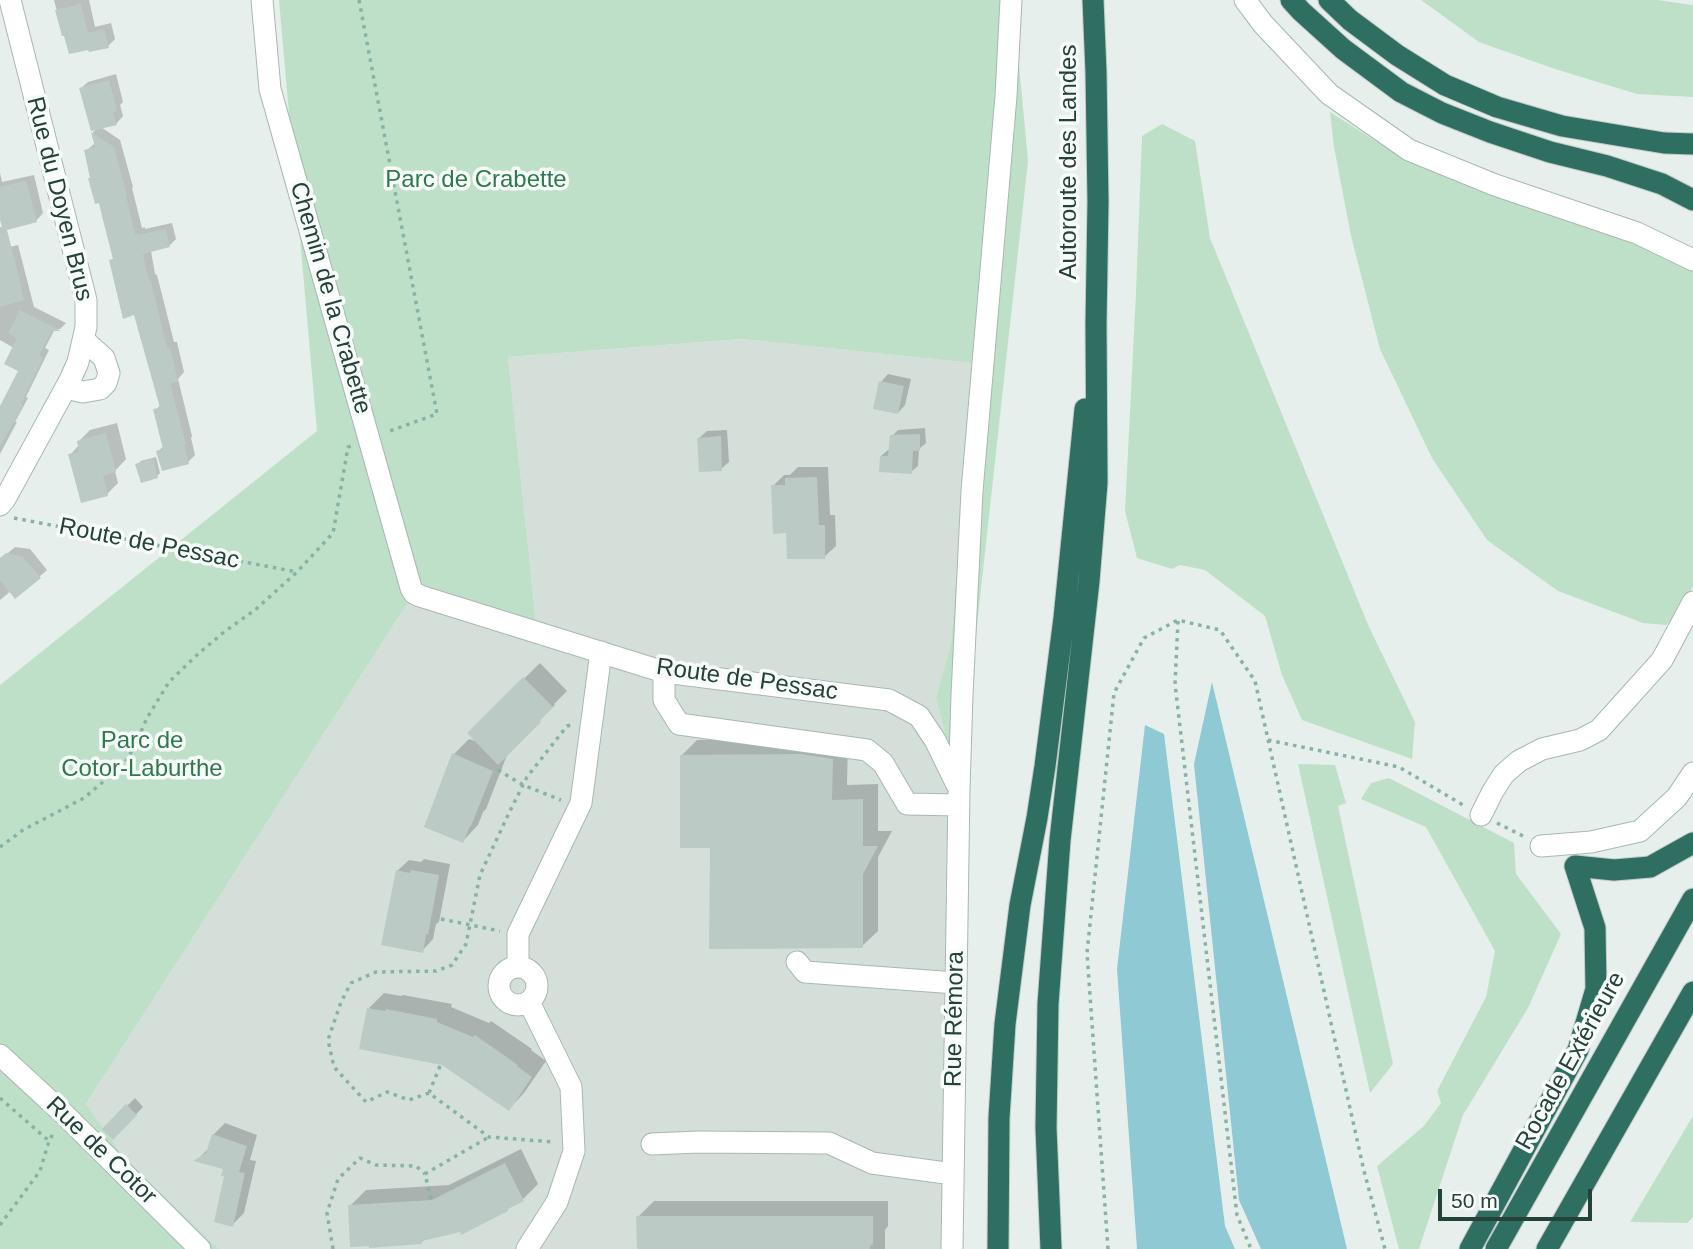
<!DOCTYPE html>
<meta charset="utf-8">
<style>
body{margin:0}
#map{position:relative;width:1693px;height:1249px;overflow:hidden;background:#e6efeb;font-family:Helvetica,sans-serif}
canvas{display:block}
.scale{position:absolute;left:1438px;top:1189px;width:154px;height:32px;box-sizing:border-box;border:4px solid #24423a;border-top:0;padding-left:9px;font-size:21px;line-height:24px;white-space:nowrap;color:#24423a;-webkit-text-stroke:5px #f7fbf9;paint-order:stroke}
</style>
<div id="map">
<canvas width="1693" height="1249"></canvas>
<div class="scale">50 m</div>
</div>
<script>
const ctx = document.querySelector('canvas').getContext('2d');
ctx.lineJoin = 'round';
function paint(path, color) { ctx.fillStyle = color; ctx.fill(path, 'evenodd'); }
const shape = rows => new Path2D(rows.map(r => 'M' + r).join(''));
function trace(path, color, width, dash) { ctx.strokeStyle = color; ctx.lineWidth = width; ctx.lineCap = dash ? 'butt' : 'round'; ctx.setLineDash(dash || []); ctx.stroke(path); }
function label(font, color, halo, rows, align = 'center') {
  ctx.font = font + ' Helvetica,sans-serif'; ctx.lineWidth = 7; ctx.setLineDash([]); ctx.textBaseline = 'middle'; ctx.strokeStyle = halo; ctx.fillStyle = color; for (const [text, x, y, turn = 0] of rows) {
    ctx.save(); ctx.translate(x, y); ctx.rotate((+turn || 0) * Math.PI / 180); ctx.textAlign = isNaN(turn) ? turn : align; if (halo) ctx.strokeText(text, 0, 0); ctx.fillText(text, 0, 0); ctx.restore();
  }
}
paint(shape([
 [742,339,972,363,951,645,936,698,959,789,952,1249,219,1249,124,1157,86,1104,414,593,537,632,508,357]
]), '#d4dfda');
paint(shape([
 [279,0,1013,0,1028,161,959,789,936,698,951,644,972,363,742,339,508,357,537,632,414,593,86,1104,124,1157,219,1249,0,1249,0,685,317,431],
 [1421,0,1657,0,1693,5,1693,97,1637,94,1555,69,1479,42],
 [1330,112,1390,150,1464,179,1639,241,1693,270,1693,586,1680,611,1666,625,1643,623,1558,591,1487,540,1432,458,1380,349,1351,236,1334,147],
 [1162,124,1195,141,1210,238,1369,627,1415,722,1412,759,1302,720,1282,675,1265,616,1205,570,1180,565,1172,569,1137,558,1125,511,1136,293,1142,136],
 [1298,764,1335,765,1346,803,1338,806,1393,1064,1370,1093],
 [1389,778,1514,843,1516,874,1561,934,1528,1008,1463,1115,1419,1249,1399,1249,1377,1166,1424,1126,1441,1103,1437,1091,1486,997,1495,951,1426,827,1361,799,1371,783],
 [1693,1116,1693,1217,1687,1223,1630,1222]
]), '#bfe0c8');
paint(shape([
 [1212,682,1347,1249,1261,1249,1239,1200,1194,764],
 [1145,725,1164,734,1225,1226,1235,1249,1137,1249,1117,969]
]), '#8ec9d4');
paint(shape([
 [54,0,89,0,95,27,111,23,115,39,108,46,63,34],
 [116,74,123,102,120,105,123,116,116,124,101,127,120,140,133,187,132,188,142,228,145,227,145,229,172,223,176,239,169,246,151,251,155,274,157,275,174,342,177,342,184,372,178,379,192,436,191,438,195,455,188,462,158,451,164,446,155,410,161,405,135,313,111,261,114,257,86,151,95,143,93,132,97,128,80,89,88,82],
 [0,173,2,182,34,175,43,213,36,221,0,213],
 [18,245,34,307,66,323,60,329,55,329,45,348,49,350,26,397,28,398,15,422,17,422,0,454,0,410,20,370,14,348,0,340,0,249],
 [888,374,911,379,905,405,898,413,881,382],
 [117,423,126,459,115,471,118,483,107,494,70,455,79,445,79,441,90,430],
 [925,428,926,443,919,449,918,466,911,472,881,456,888,450,890,450,892,436,898,430],
 [727,430,729,462,721,469,699,438,707,431],
 [156,457,160,473,157,476,137,465,141,461],
 [798,467,828,467,830,515,835,515,836,546,824,557,788,532,773,486,784,475,790,475],
 [15,547,30,549,47,570,39,577,11,591,0,600,0,560],
 [540,663,567,691,554,704,555,705,506,754,507,755,486,809,483,812,478,825,463,841,454,754,469,739,478,742,469,733],
 [818,739,848,743,847,785,878,784,878,831,892,831,878,857,878,931,862,946,712,847,681,756,697,740],
 [424,859,450,864,439,922,436,924,433,939,422,951,397,871,409,860,421,862],
 [384,993,401,996,403,995,452,1004,451,1007,489,1023,491,1021,532,1049,531,1050,546,1061,524,1093,509,1109,369,1008],
 [135,1098,143,1107,113,1138,104,1129],
 [225,1123,257,1135,250,1160,256,1161,244,1213,232,1225,225,1168,197,1160,209,1148,213,1135],
 [521,1149,538,1184,523,1199,461,1230,426,1238,421,1243,350,1206,366,1190,449,1185],
 [654,1201,888,1201,888,1226,885,1230,885,1249,638,1249,638,1217]
]), '#0003');
paint(shape([
 [81,4,88,33,104,29,109,48,89,52,88,50,69,54,64,36,62,36,55,10],
 [109,80,117,111,113,112,117,125,91,131,79,88],
 [91,132,114,147,127,196,126,196,135,234,138,233,138,235,166,229,170,247,143,254,149,281,151,282,167,348,170,348,178,381,170,383,186,445,184,445,189,464,162,471,156,451,163,449,153,409,160,408,134,315,123,319,109,260,113,259,103,220,99,203,95,204,88,178,90,178,84,150,95,147],
 [26,181,37,222,7,230,22,289,21,290,24,300,0,307,0,227,2,227,0,220,0,187],
 [20,310,61,331,52,331,39,355,43,358,21,404,23,405,0,447,0,406,18,371,4,364,17,338,8,333],
 [879,381,904,386,898,414,873,409],
 [106,433,116,472,103,476,108,496,81,503,68,454,79,452,77,441],
 [920,434,920,451,913,451,912,474,879,472,880,456,888,456,890,435],
 [721,436,722,471,699,472,697,438],
 [153,459,158,478,141,483,135,464],
 [817,477,819,525,825,525,825,559,787,559,786,533,773,534,771,485,785,485,785,478],
 [6,553,22,556,41,578,15,599,0,580,0,558],
 [523,677,553,707,540,720,541,722,498,765,467,733],
 [452,753,493,771,471,826,470,826,463,843,424,827],
 [801,754,833,759,832,800,863,799,863,846,878,846,863,874,863,948,709,949,710,848,680,848,680,755],
 [396,870,410,873,411,870,439,875,428,935,426,934,423,953,381,945],
 [367,1008,385,1011,386,1009,437,1019,437,1022,473,1037,475,1035,518,1065,517,1066,532,1077,509,1111,442,1065,359,1049],
 [126,1104,137,1115,113,1140,102,1129],
 [212,1134,247,1146,239,1172,245,1173,233,1227,214,1222,224,1176,221,1176,223,1169,193,1161,206,1153],
 [505,1163,524,1201,508,1209,508,1211,461,1235,460,1232,422,1241,422,1244,369,1248,369,1246,350,1247,348,1205,432,1200],
 [636,1216,873,1216,873,1244,870,1246,870,1249,637,1249]
]), '#bbcac4');
const minor = shape([
 [262,0,270,89,411,588,414,593,420,596,664,672,889,700,919,716,935,740,957,785],
 [1245,0,1263,24,1329,94,1409,150,1495,185,1637,233,1693,260],
 [66,388,83,392,100,389,106,383,109,373,104,358,84,340],
 [0,505,5,499,70,380,78,362,86,327,86,300,10,0],
 [664,672,664,700,679,724,867,750,883,763,907,804,958,805],
 [1481,815,1493,791,1504,774,1519,761,1542,749,1580,740,1599,730,1662,660,1693,602],
 [1541,846,1591,842,1640,831,1677,797,1693,773],
 [797,962,805,972,956,983],
 [518,966,518,934,581,803,601,652],
 '499 986a19 19 0 1 1 38 0a19 19 0 1 1-38 0Z',
 [0,1055,65,1115,200,1249],
 [652,1144,698,1142,829,1143,872,1163,953,1174],
 [527,1249,557,1202,574,1151,571,1087,529,1002],
 [952,1249,959,789,962,695,972,491,1006,96,1011,0]
]);
const highway = shape([
 [1291,0,1301,11,1343,49,1401,92,1442,113,1490,132,1550,152,1607,166,1662,184,1693,200],
 [1329,0,1350,20,1397,55,1445,85,1497,107,1562,126,1664,143,1693,144],
 [998,1249,999,1118,1005,1024,1020,905,1037,818,1045,766,1064,618,1085,409],
 [1051,1249,1046,1128,1048,1004,1060,840,1089,581,1097,483,1096,324,1098,202,1096,72,1093,0],
 [1470,1249,1578,1050,1596,989,1595,928,1575,866,1614,870,1650,867,1693,843],
 [1496,1249,1693,899],
 [1547,1249,1693,992]
]);
trace(minor, '#a8b8b2', 23);
trace(highway, '#c2cac8', 23);
trace(shape([
 [359,0,437,414,387,432],
 [14,518,297,572],
 [1178,621,1175,684,1237,1215,1251,1249],
 [1268,740,1399,767,1463,805],
 [498,770,523,785,561,800],
 [1497,823,1525,837],
 [0,847,23,830,84,798,125,763,136,743,147,718,169,682,198,654,224,632,255,610,297,572,333,533,348,447,351,446],
 [441,919,500,931],
 [440,1066,429,1093,489,1137,554,1142],
 [429,1093,409,1100,387,1092,366,1102,334,1067,328,1040,341,1002,351,983,376,972,436,971,452,965,466,944,480,875,509,813,527,777,567,726,571,725],
 [0,1098,49,1141],
 [431,1199,425,1174,489,1137],
 [0,1225,40,1171,49,1141,54,1132],
 [333,1249,327,1213,338,1179,360,1158,376,1165,416,1166,425,1174],
 [1108,1249,1087,953,1114,693,1144,638,1178,620,1220,630,1255,681,1364,1171,1385,1249]
]), '#86b3a5', 3.5, [3.5, 5]);
trace(minor, '#fff', 21);
trace(highway, '#2f6f62', 21);
label('24px', '#24423a', '#f7fbf9', [
 ["Autoroute des Landes",1069,162,-90],
 ["Rue du Doyen Brus",59,199,76],
 ["Chemin de la Crabette",330,298,74],
 ["Route de Pessac",149,544,11],
 ["Route de Pessac",747,680,8],
 ["Rue Rémora",955,1019,-89],
 ["Rocade Extérieure",1571,1061,-61],
 ["Rue de Cotor",101,1151,44]
]);
label('24px', '#2d7a4b', '#f7fbf9', [
 ["Parc de Crabette",476,180],
 ["Parc de",142,741],
 ["Cotor-Laburthe",142,769]
]);
</script>
